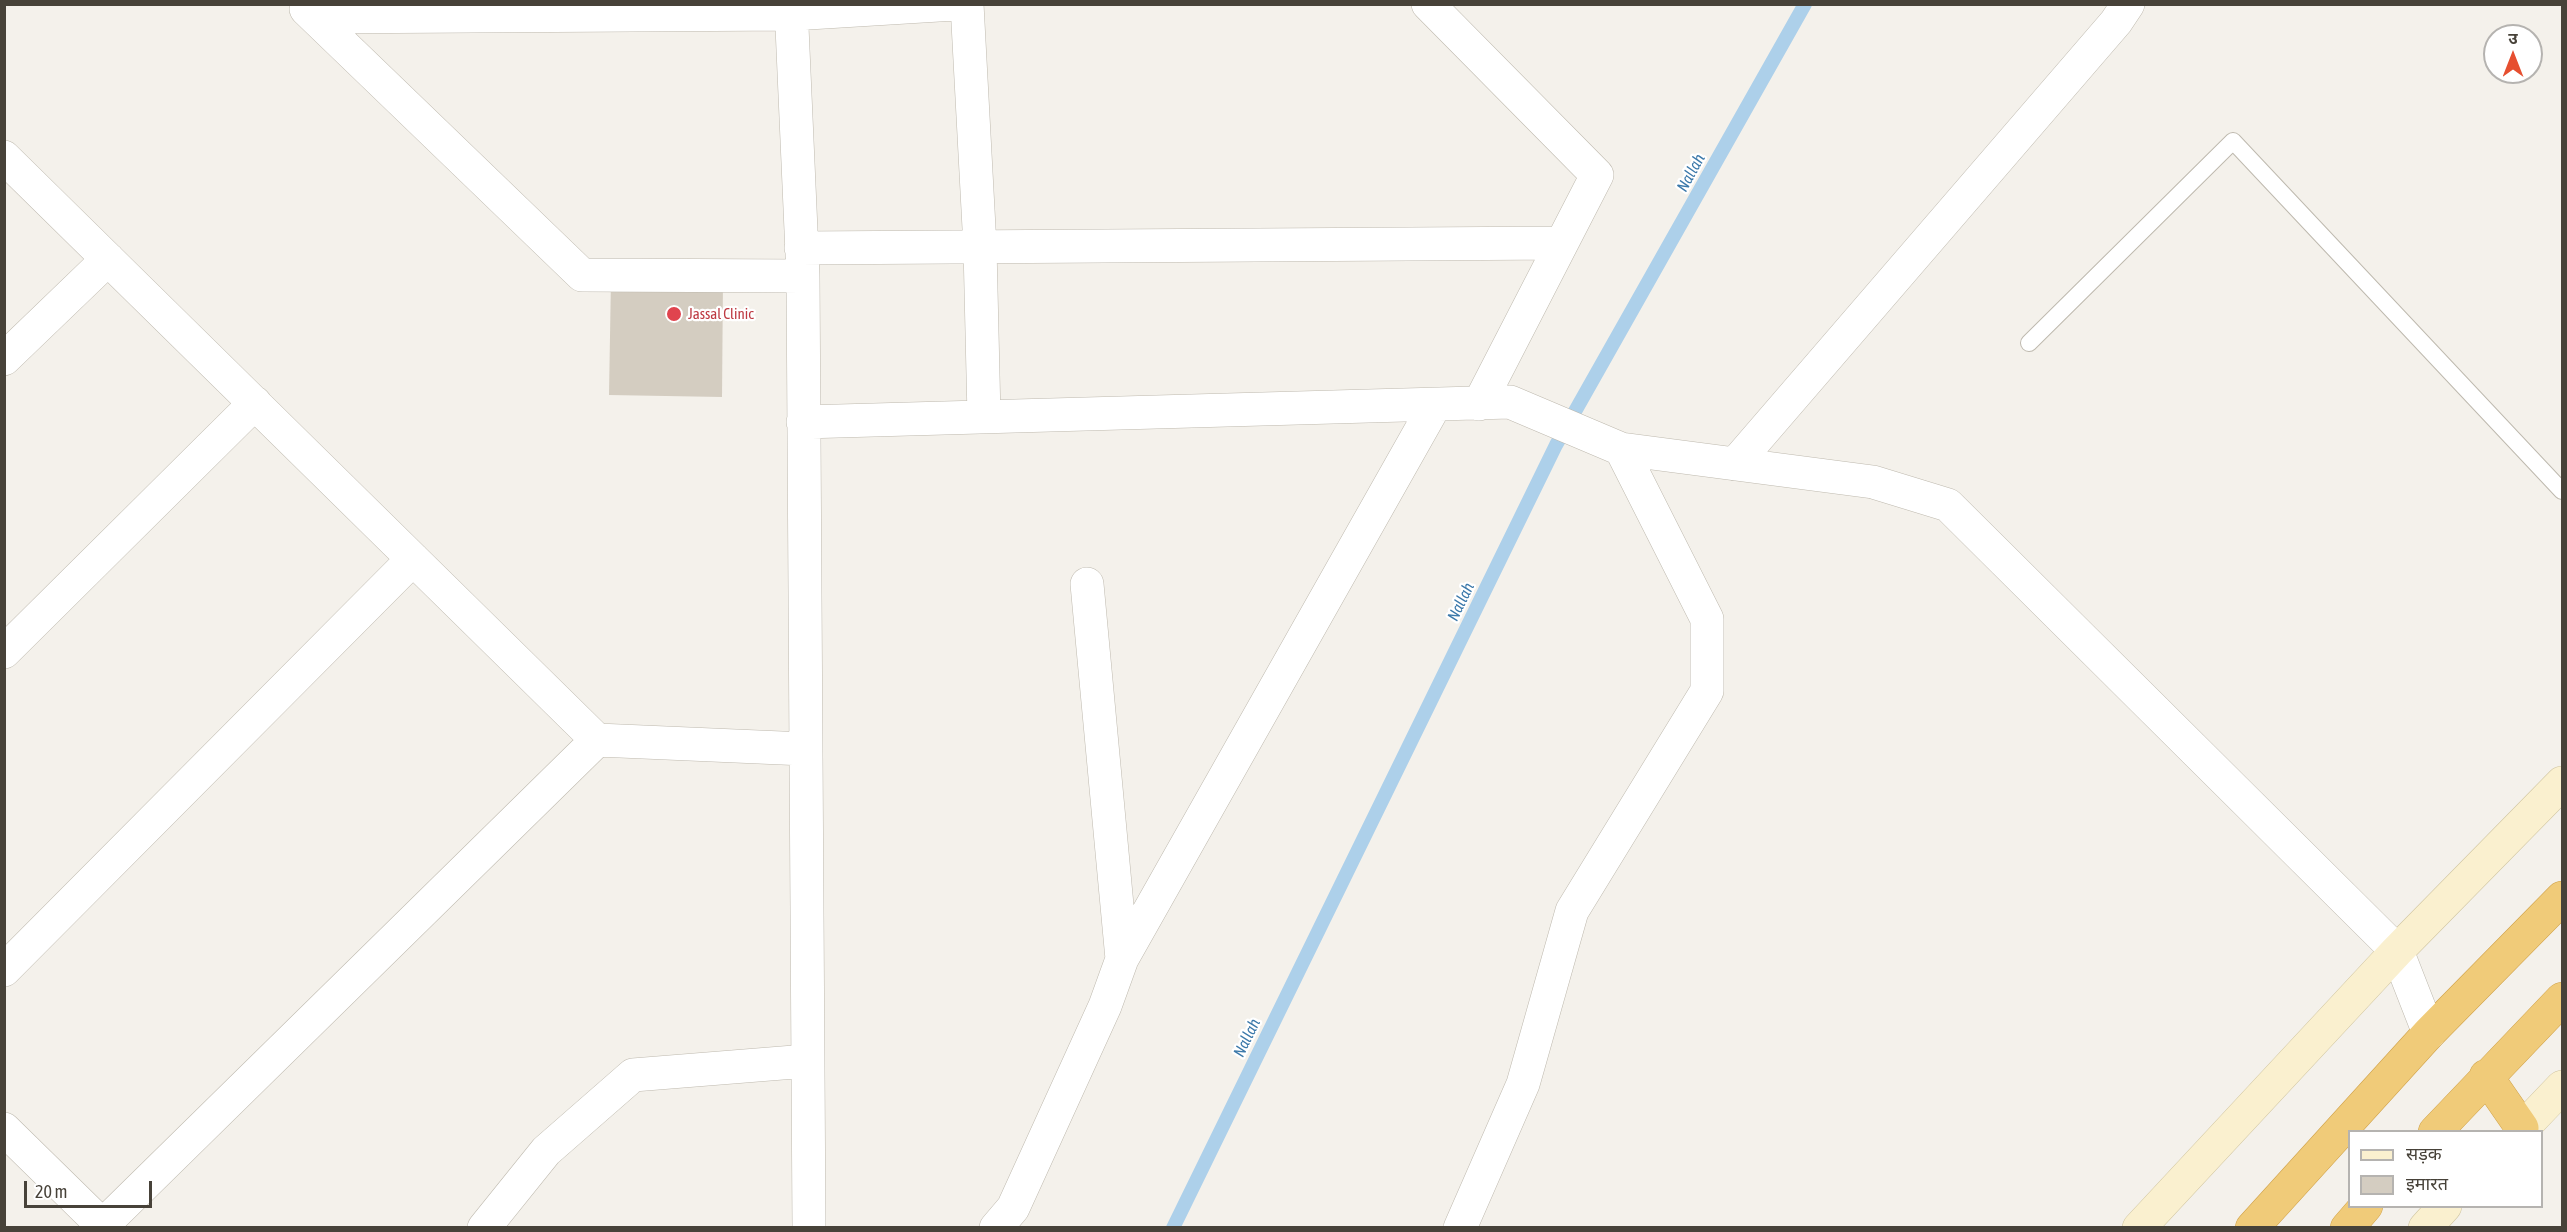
<!DOCTYPE html>
<meta charset="utf-8">
<style>
body{margin:0}
#map{position:relative;width:2567px;height:1232px;overflow:hidden;background:#f4f1eb;font-family:"Asap Condensed","Noto Sans Devanagari",sans-serif}
canvas{display:block}
.frame{position:absolute;inset:0;border:6px solid #474239;pointer-events:none}
.legend{position:absolute;left:2348px;top:1130px;width:195px;height:78px;box-sizing:border-box;background:#fff;border:2px solid #b5b3b0;margin:0;padding:8px 10px;list-style:none;font-size:18px;color:#474239}
.legend li{display:flex;align-items:center;gap:12px;height:30px}
.legend b{width:30px;border:2px solid #b5b3b0}
.north{position:absolute;left:2483px;top:24px;width:60px;height:60px;box-sizing:border-box;background:#fff;border:2px solid #b5b3b0;border-radius:50%;rotate:0deg;font-size:16px;font-weight:700;line-height:24px;text-align:center;color:#474239}
.north::after{content:'';display:block;margin:auto;width:21px;height:27px;background:#e64f30;clip-path:polygon(50% 0,100% 100%,50% 72%,0 100%)}
.scale{position:absolute;left:24px;top:1181px;width:128px;height:27px;box-sizing:border-box;border:3px solid #474239;border-top:0;padding-left:8px;font-size:18px;line-height:21px;white-space:nowrap;color:#474239;-webkit-text-stroke:4px #fff;paint-order:stroke}
</style>
<div id="map">
<canvas width="2567" height="1232"></canvas>
<div class="frame"></div>
<ul class="legend">
<li><b style="height:8px;background:#faf0cf"></b>सड़क</li>
<li><b style="height:16px;background:#d4cdc1"></b>इमारत</li>
</ul>
<div class="north">उ</div>
<div class="scale">20 m</div>
</div>
<script>
const ctx = document.querySelector('canvas').getContext('2d');
ctx.lineJoin = 'round';
const shape = rows => new Path2D(rows.map(r => 'M' + r).join(''));
function trace(path, color, width, dash) { ctx.strokeStyle = color; ctx.lineWidth = width; ctx.lineCap = dash ? 'butt' : 'round'; ctx.setLineDash(dash || []); ctx.stroke(path); }
function paint(path, color) { ctx.fillStyle = color; ctx.fill(path, 'evenodd'); }
function label(font, color, halo, rows, align = 'center') {
  ctx.font = font + ' "Asap Condensed",sans-serif'; ctx.lineWidth = 4.5; ctx.setLineDash([]); ctx.textBaseline = 'middle'; ctx.strokeStyle = halo; ctx.fillStyle = color; for (const [text, x, y, turn = 0] of rows) {
    ctx.save(); ctx.translate(x, y); ctx.rotate((+turn || 0) * Math.PI / 180); ctx.textAlign = isNaN(turn) ? turn : align; if (halo) ctx.strokeText(text, 0, 0); ctx.fillText(text, 0, 0); ctx.restore();
  }
}
trace(shape([
 [1173,1228,1556,445,1805,4]
]), '#add0ea', 14);
paint(shape([
 [611,278,723,280,722,397,609,395]
]), '#d4cdc1');
const lane = shape([
 [2029,343,2233,141,2562,491]
]);
const street = shape([
 [791,4,803,276,809,1228],
 [967,4,980,247,984,417],
 [1428,4,1597,175,1479,404],
 [306,9,582,275,803,276],
 [315,17,792,14,955,4],
 [4,157,597,740,805,749],
 [801,248,1561,243],
 [4,359,108,259],
 [803,422,1510,402,1621,449,1873,482,1948,505,2397,951,2429,1033],
 [1735,464,2116,22,2128,4],
 [1087,584,1122,959],
 [4,652,255,403],
 [4,970,413,559],
 [4,1129,102,1225],
 [100,1228,597,740],
 [484,1228,546,1151,633,1075,807,1061],
 [996,1228,1013,1208,1105,1006,1122,959,1435,405],
 [1460,1228,1523,1084,1572,911,1707,691,1707,619,1621,449]
]);
const secondary = shape([
 [2519,1132,2562,1087],
 [2139,1228,2397,951,2562,783],
 [2425,1228,2445,1206]
]);
const highway = shape([
 [2486,1076,2522,1128],
 [2435,1132,2562,999],
 [2252,1228,2429,1033,2562,898],
 [2347,1228,2366,1206]
]);
trace(lane, '#beb9ae', 18);
trace(street, '#beb9ae', 34);
trace(secondary, '#cfc49f', 34);
trace(highway, '#cfa149', 34);
trace(lane, '#fff', 16);
trace(street, '#fff', 33);
trace(secondary, '#faf0cf', 33);
trace(highway, '#f0cb79', 33);
for (const [x, y, r, color] of [
 [674,314,8,"#e0444e"]
]) { const dot = new Path2D(); dot.arc(x, y, r, 0, 2 * Math.PI); ctx.fillStyle = color; ctx.fill(dot); trace(dot, '#fff', 2); }
label('15px', '#be3a42', '#fff', [
 ["Jassal Clinic",688,314]
], 'left');
label('italic 16px', '#3c79aa', '#fff', [
 ["Nallah",1691,173,-61],
 ["Nallah",1461,602,-64],
 ["Nallah",1247,1038,-64]
]);
</script>
